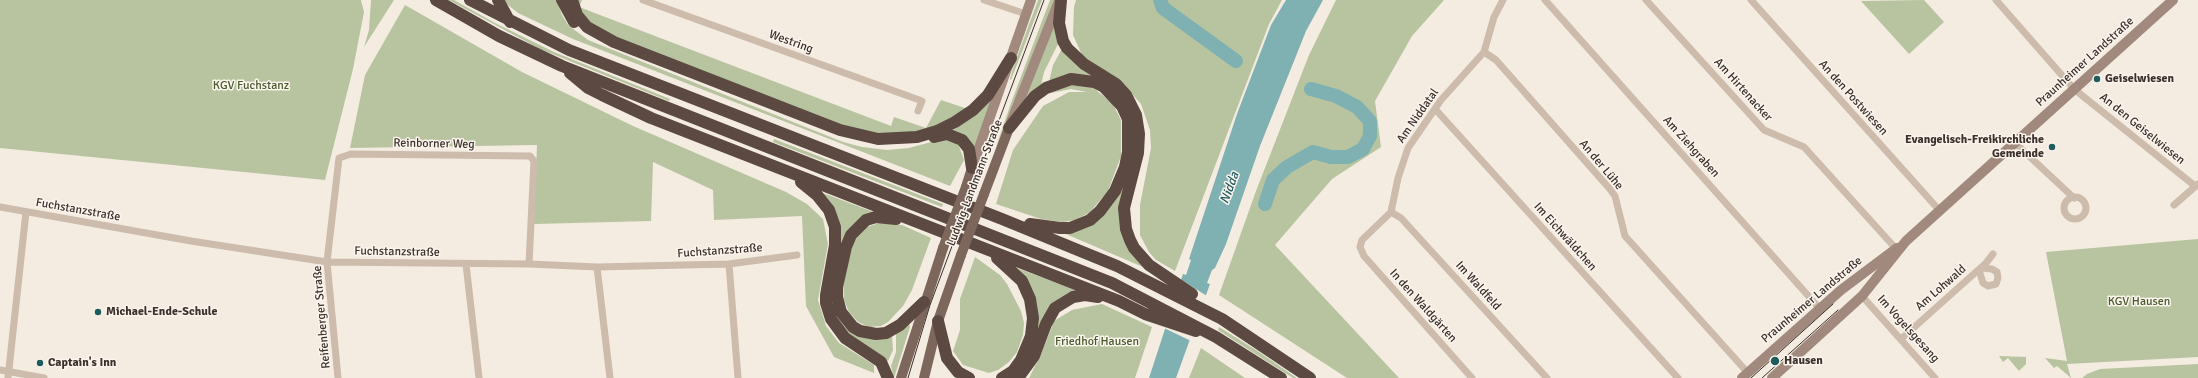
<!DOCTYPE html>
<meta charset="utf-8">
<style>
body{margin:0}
canvas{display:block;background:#f4ebe1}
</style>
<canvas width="2198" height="378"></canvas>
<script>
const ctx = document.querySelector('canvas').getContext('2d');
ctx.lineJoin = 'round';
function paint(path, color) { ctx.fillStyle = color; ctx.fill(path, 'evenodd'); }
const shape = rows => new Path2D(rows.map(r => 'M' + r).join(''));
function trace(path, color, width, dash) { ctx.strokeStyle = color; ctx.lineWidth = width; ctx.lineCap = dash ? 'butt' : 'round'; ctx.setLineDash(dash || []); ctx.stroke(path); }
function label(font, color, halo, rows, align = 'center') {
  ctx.font = font + ' Signika,sans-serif'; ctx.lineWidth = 3; ctx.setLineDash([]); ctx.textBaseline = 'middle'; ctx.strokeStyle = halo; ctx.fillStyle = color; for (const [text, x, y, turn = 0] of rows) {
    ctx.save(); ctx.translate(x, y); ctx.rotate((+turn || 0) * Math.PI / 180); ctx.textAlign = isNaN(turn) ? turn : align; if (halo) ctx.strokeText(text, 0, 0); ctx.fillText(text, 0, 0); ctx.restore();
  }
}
paint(shape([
 [0,0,361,0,364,12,353,69,325,180,0,148],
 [371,0,394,0,364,47,369,30],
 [449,0,454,0,495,23,554,52,670,99,669,101,540,49],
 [502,0,557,0,562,15,568,25,588,40,843,142,862,147,887,150,909,148,946,138,955,141,959,146,964,160,950,186,573,39,518,13],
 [578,0,582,0,579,7,891,126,894,117,926,128,941,100,968,109,934,129,920,134,886,137,860,134,617,41,589,25,581,15],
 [1038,0,1042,0,1011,80,1010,79,1013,68],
 [1050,0,1055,0,995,150,1011,103],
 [1076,0,1282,0,1269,24,1175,271,1156,260,1149,252,1140,235,1140,205,1151,148,1150,130,1141,104,1125,86,1082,55,1073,35,1074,7],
 [1336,0,1444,0,1412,36,1375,101,1381,147,1332,179,1275,245,1399,378,1347,378,1219,295,1256,191,1309,55],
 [1924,0,1944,22,1909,54,1861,1],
 [405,5,522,72,633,126,786,192,807,204,823,219,828,244,818,300,826,326,839,343,874,365,874,373,834,357,806,306,802,216,714,220,713,190,653,162,651,221,534,224,537,145,350,148,365,75],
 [1053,24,1059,42,1044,72,1041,86,1024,100],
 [1063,47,1074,61,1108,82,1121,92,1133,115,1136,132,1135,149,1122,198,1121,215,1123,230,1131,248,1150,270,1061,232,1078,229,1093,223,1110,206,1126,174,1133,141,1132,126,1128,110,1118,94,1107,84,1082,75,1067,76,1049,82,1053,65],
 [1070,85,1089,86,1096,90,1113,104,1121,120,1121,156,1108,191,1089,213,1074,220,1063,222,1041,219,996,204,1013,150,1043,106,1069,92,1087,92,1071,89,1051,93],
 [990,98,992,100,973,154,951,132,968,119],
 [774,139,943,204,942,207,773,142],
 [823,193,876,213,842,248,842,320,892,335,893,350,888,361,848,333,837,319,830,298,837,257],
 [879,223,902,225,931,238,912,290,903,306,888,322,881,326,869,327,858,322,849,312,844,300,843,279,854,241,867,227],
 [2198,239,2198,357,2067,364,2071,378,2057,366,2054,368,2045,358,2067,361,2046,252],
 [975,257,1000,275,1007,284,1021,311,1024,323,1023,335,1017,352,1009,362,998,370,989,373,963,365,953,351,960,330,960,299],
 [1014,267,1078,291,1069,294,1035,333],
 [1102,304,1152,327,1135,378,1029,378,1042,352,1054,321,1072,310],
 [909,324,910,327,894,378,891,366,896,352,896,333],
 [1219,327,1256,350,1297,378,1293,378,1218,330],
 [1201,348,1245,378,1189,378],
 [1999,356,2026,357,2026,364,2019,371,2008,358,2003,362],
 [2198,364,2198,378,2082,378,2087,374,2100,369]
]), '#b8c4a0');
paint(shape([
 [1286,0,1323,0,1306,31,1260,146,1226,244,1215,268,1212,270,1207,283,1210,284,1176,378,1149,378,1183,274,1186,275,1191,260,1189,259,1237,114,1271,25]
]), '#7fb0b2');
paint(shape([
 [1180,279,1207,296,1191,341,1164,328]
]), '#f4ebe1');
trace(shape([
 [1160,0,1163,8,1236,61],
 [1265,204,1273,180,1287,167,1313,152,1331,157,1348,157,1363,149,1370,136,1370,121,1357,107,1336,96,1311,89]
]), '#7fb0b2', 14);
trace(shape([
 [643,0,922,101,918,111],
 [984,0,1026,14],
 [1545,0,1820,309],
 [1646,0,1764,130,1804,147,1898,251],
 [1751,0,1940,211],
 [1996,0,2074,89,2195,186],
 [1484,52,1496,60,1609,188,1615,196,1625,236,1748,373],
 [1436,110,1678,378],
 [2015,143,2074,198],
 '2064 208a11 11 0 1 1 22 0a11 11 0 1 1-22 0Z',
 [2174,205,2198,184],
 [0,207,191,241,327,262,529,264,597,267,729,264,797,255],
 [1391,212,1401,218,1547,378],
 [466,264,479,378],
 [729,264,738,378],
 [597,267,610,378],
 [1979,270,1983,283,1988,286,1996,284,1998,278,1997,272,1992,269,1982,268],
 [1862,296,1935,378],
 [1901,339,1986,263,1993,254],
 [0,370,44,378],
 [8,378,26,212],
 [338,378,327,262,339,158,351,154,530,156,534,161,529,264],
 [1472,378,1364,256,1360,247,1362,240,1391,212,1398,178,1408,148,1441,100,1484,52,1494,17,1503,0]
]), '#cdbbac', 7);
trace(shape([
 [1011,122,1059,1],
 [972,168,1031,0],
 [1742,378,1841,290,1897,248],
 [1772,378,1862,296,1906,241,2173,0]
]), '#a18a7d', 10);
trace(shape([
 [966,187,972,168],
 [984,194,1009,128],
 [901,378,943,248],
 [924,378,938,321,961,255]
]), '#7d675c', 10);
trace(shape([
 [436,0,499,36,562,66,1112,283,1216,337,1281,378],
 [470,0,569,50,1002,219,1117,266,1222,319,1310,378],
 [498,0,510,22],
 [562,0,574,22],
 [572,0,577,15,587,27,614,42,840,130,878,139,917,137,937,131,955,122,973,110,988,95,1011,58],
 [1061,0,1059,23,1063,41,1067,48,1084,64,1116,84,1126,95,1136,115,1139,134,1138,153,1124,208,1126,229,1130,240,1134,248,1149,265,1192,294],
 [570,73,588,88,602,95,651,118,1119,301,1145,314,1196,331],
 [1009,128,1035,96,1046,88,1071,79,1094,82,1104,87,1122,106,1128,119,1128,152,1125,167,1115,191,1100,211,1090,220,1070,228,1060,228,1030,224],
 [934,137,947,134,962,140,969,149,972,168],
 [801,182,817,195,829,210,835,227,835,245,826,295,826,303,831,319,845,338,881,362,888,378],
 [896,219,876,217,866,220,851,235,846,247,837,287,837,297,841,312,853,327,860,331,876,334,886,333,900,325,924,302],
 [997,258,1022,281,1030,299,1033,318,1031,336,1021,360,1013,371,1002,378],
 [938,321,947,358,958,372,969,378],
 [1018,378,1034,356,1046,324,1055,308,1073,297,1085,295,1098,297]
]), '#5c4a42', 12);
trace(shape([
 [908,378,930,305,1044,0],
 [1751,378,1833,304],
 [1762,378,1838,310]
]), '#3b302b', 1);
trace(shape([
 [943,248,966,187],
 [961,255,984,194]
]), '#7d675c', 10);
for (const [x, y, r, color] of [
 [2097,79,4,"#1f5a5e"],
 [2052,147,4,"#1f5a5e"],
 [98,312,4,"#1f5a5e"],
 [1775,361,5,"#1f5a5e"],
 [40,363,4,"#1f5a5e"]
]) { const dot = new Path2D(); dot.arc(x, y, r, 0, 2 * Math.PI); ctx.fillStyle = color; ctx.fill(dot); trace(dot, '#fbf5ee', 1.5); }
label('12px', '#3b302b', '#fbf5ee', [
 ["Westring",791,42,20],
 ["Praunheimer Landstraße",2085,62,-42],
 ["Am Hirtenacker",1743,90,48],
 ["An den Postwiesen",1853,98,48],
 ["Am Niddatal",1418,116,-55],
 ["An den Geiselwiesen",2142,129,39],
 ["Reinborner Weg",434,144,1],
 ["Am Ziehgraben",1691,147,48],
 ["An der Lühe",1601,165,50],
 ["Ludwig-Landmann-Straße",975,183,-69],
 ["Fuchstanzstraße",78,210,10],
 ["Im Eichwäldchen",1565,237,48],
 ["Fuchstanzstraße",720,251,-4],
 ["Fuchstanzstraße",397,252,1],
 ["Im Waldfeld",1478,286,48],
 ["Am Lohwald",1941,288,-41],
 ["Praunheimer Landstraße",1812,300,-40],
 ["In den Waldgärten",1423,306,48],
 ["Reifenberger Straße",322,317,-95],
 ["Im Vogelsgesang",1908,329,48]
]);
label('bold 12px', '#3b302b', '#fbf5ee', [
 ["Geiselwiesen",2105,79],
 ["Evangelisch-Freikirchliche",2044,140,"right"],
 ["Gemeinde",2044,154,"right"],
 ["Michael-Ende-Schule",106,312],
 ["Hausen",1784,361],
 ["Captain's Inn",48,363]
], 'left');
label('12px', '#4a5a2e', '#fbf5ee', [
 ["KGV Fuchstanz",251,86],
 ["KGV Hausen",2139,302],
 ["Friedhof Hausen",1097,342]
]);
label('italic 13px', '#1f5a5e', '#fbf5ee', [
 ["Nidda",1230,188,-70]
]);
</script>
